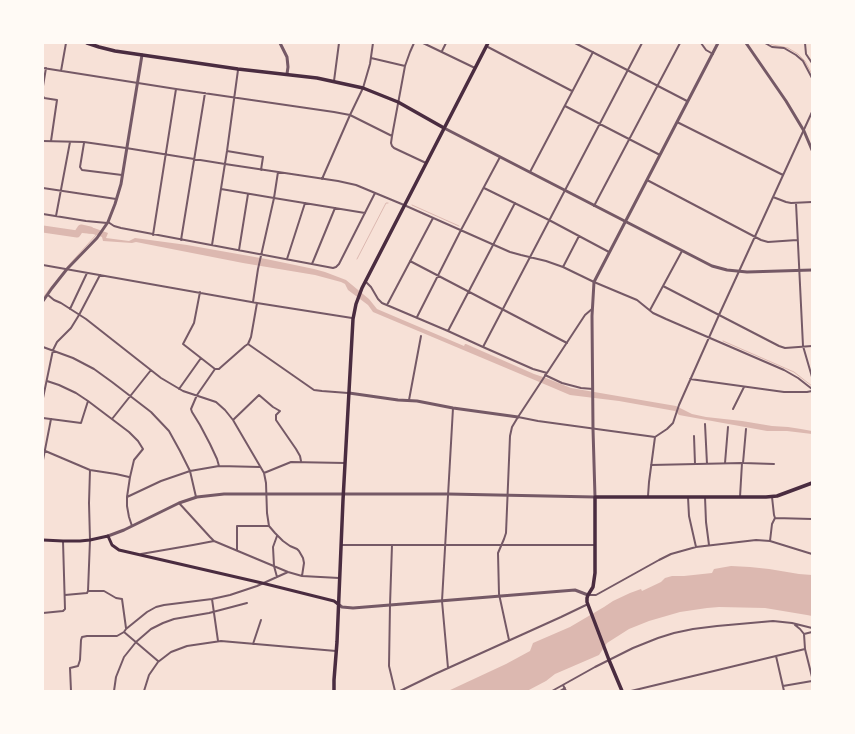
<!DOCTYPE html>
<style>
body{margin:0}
#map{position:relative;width:855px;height:734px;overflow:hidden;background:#f7e1d7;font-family:"Source Sans 3",sans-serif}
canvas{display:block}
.frame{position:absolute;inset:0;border:44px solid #fffaf5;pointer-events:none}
</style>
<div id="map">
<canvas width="855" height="734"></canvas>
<div class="frame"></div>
</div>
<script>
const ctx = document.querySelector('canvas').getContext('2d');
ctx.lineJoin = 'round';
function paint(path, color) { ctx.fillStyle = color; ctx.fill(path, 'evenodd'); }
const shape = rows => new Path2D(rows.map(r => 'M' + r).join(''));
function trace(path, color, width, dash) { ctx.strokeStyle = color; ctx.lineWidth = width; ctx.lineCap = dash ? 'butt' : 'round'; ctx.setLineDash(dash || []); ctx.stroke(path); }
paint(shape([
 [83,226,94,228,108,233,106,238,129,241,135,238,187,245,266,259,314,269,325,272,346,280,369,299,377,309,464,346,465,344,466,344,534,374,546,378,571,388,676,406,692,414,706,417,742,421,772,426,788,427,801,429,812,431,812,434,787,431,767,431,679,415,675,411,619,401,570,395,537,381,373,312,368,305,348,290,345,284,341,282,315,275,243,263,136,242,132,243,103,241,102,237,93,234,82,233],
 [731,566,750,567,769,569,799,574,812,575,812,616,807,615,765,608,719,607,707,608,680,612,649,621,629,629,607,643,599,655,555,674,546,681,527,691,448,691,506,664,530,651,533,643,570,627,604,607,613,601,630,593,641,589,642,591,661,582,665,578,672,576,684,576,712,573,714,569]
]), '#dcb8b0');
trace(shape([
 [768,43,773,45,788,48,798,54,805,61,812,74],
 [412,205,459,226],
 [357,259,386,203,388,203],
 [67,267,97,234],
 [43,298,51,287],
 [723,341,794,372,812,386]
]), '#dcb8b0', 1);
trace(shape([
 [43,229,77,234,81,228,90,230]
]), '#dcb8b0', 7);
trace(shape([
 [414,43,410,52,405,66,392,136,391,143,392,146,394,148,426,163],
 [423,43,475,68],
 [575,43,687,101],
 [701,43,706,50,713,54],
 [765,43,772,47,784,48,796,55,803,61,812,78],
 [805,43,806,54,812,63],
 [486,46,572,91],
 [442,51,446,43],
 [371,58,405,66],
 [43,68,176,89,334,112,350,115,392,136],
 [61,71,66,43],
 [334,81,339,43],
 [43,86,46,68],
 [43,96,44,98,57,100,51,141],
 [565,106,660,155],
 [677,122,783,175],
 [43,141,84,142,126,148,225,164,338,181,356,185,404,205,510,252,521,255,546,261,563,267,594,282,625,295,637,300,653,313,666,319,784,370,798,378,812,389],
 [84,143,80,167,82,170,122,175],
 [227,151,263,157,261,170],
 [530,172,593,52],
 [322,179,350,115,363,88,370,64,373,43],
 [647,180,761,240,768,242,797,240],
 [43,188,116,199],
 [484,188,549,220,609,252],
 [221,189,274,198,365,213],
 [773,197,786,202,791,203,812,202],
 [796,203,803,346,812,377],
 [594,206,680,43],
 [43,214,86,221,107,223],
 [56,216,70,142],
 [108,222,114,226,121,228,333,268,336,267,339,264,375,193],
 [153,235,176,89],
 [181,240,205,93],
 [212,245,227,151,238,70],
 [239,250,248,194],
 [287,259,305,203],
 [410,261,567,343],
 [312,264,335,208],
 [43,265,257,303,352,318],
 [563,267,579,236],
 [365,281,371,287,378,299,382,303,448,331,483,347,533,369,547,373],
 [663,286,779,346,785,348,812,346],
 [200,292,194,323,183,344,215,369],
 [48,295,54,300,61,303,86,319,161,378,183,391,216,402,225,410,233,420,264,473,266,483,267,513,269,526,275,533,283,541,290,546,297,549,299,551,303,558,304,563,302,576,288,572,214,541,210,537,179,503],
 [253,302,258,269,274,198,278,172],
 [387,305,433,218],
 [70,309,87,273],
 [650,310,682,251],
 [417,317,461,230,500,157],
 [448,331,515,203],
 [248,344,314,390,322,391,348,393],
 [43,347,73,358,94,369,112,382,151,412,169,431,180,451,190,471,196,497],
 [483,347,642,43],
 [545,375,562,383,581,388,593,389],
 [690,379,784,392,807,392,812,391],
 [47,381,59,385,76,393,88,401],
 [179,389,201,358],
 [43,398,53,350,57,342,71,328,79,315,100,275],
 [409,400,421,336],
 [733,409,744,387],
 [518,417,538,421,655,437],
 [43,418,81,423,88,401,129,432,138,441,143,449,134,460,130,477,127,497,127,506,129,517,132,526],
 [112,419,151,370],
 [233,420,259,395,273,407,280,411,276,415,276,420,296,449,300,456,301,461],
 [705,424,707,464],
 [694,436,695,464],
 [43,450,90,470,116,474,129,477],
 [43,460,51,419],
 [725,463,728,427],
 [743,463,746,429],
 [743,463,774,464],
 [651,465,742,463,740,497],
 [219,466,217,459,210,444,200,425,192,412,191,409,197,395,215,369,219,369,220,368,245,346,248,344,251,337,257,303],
 [264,473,291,462,345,463],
 [648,496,649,482,655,437,667,429,673,423,679,405,719,315,812,112],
 [127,497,161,481,190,471,219,466,260,467],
 [688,497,689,516,696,547],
 [705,497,706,522,709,545],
 [772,497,774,515,775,518],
 [277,536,273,547,274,566,277,577],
 [770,541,772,524,775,518,812,519],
 [342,545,595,545],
 [392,545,390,605,389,666,395,691],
 [237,550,237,526,269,526],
 [141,554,193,545,214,541],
 [302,576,339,578],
 [88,591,90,540,89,503,90,470],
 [65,595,87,593,88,591,104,591,116,598,122,599,126,628],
 [588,595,596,595,659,560,671,554,696,547,756,540,770,541,812,554],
 [212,599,218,641],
 [43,613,63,611,65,609,63,541],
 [795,625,800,629,804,634],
 [124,632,158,661],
 [812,632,804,634,805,649,812,677],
 [509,640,499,594,498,553,504,539,506,533,510,436,512,427,518,417,585,315,592,309],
 [253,644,261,620],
 [776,656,784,691],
 [448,668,442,601,453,408],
 [563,685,566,691],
 [783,686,812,681],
 [71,691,70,668,78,666,80,660,81,640,82,637,87,636,117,636,124,632,126,629,147,612,156,607,164,605,212,599,230,595,257,586,288,572],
 [114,691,116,677,124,657,136,642,151,629,163,623,174,619,209,613,247,603],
 [144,691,149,675,158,662,171,652,187,646,221,641,336,651],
 [400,691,435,674,561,617,586,605,588,605],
 [552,691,595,667,633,648,658,638,674,633,693,629,717,626,773,621,792,623,812,628],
 [560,691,565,688],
 [631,691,805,649]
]), '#755966', 2);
trace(shape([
 [280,43,287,57,288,67,287,74],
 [746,43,786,101,804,131,812,150],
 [444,128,712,266,727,270,747,272,812,270],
 [43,301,52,288,67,269,97,238,108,222,115,204,121,184,142,55],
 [349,393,398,400,417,401,453,408,518,417],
 [108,536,124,530,179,503,197,497,224,494,448,494,595,497,593,429,592,316,594,282,718,43],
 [338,604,342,607,353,608,575,590,588,595]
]), '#755966', 3);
trace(shape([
 [43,540,63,541,80,541,90,540,108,536,112,545,119,550,262,583,334,601,338,604]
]), '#4a2c40', 3);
trace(shape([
 [87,43,99,47,115,51,238,69,317,78,363,88,398,102,444,128],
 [334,691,334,680,337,642,343,500,353,319,356,304,362,288,488,43]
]), '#4a2c40', 3.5);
trace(shape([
 [622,691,609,660,587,602,587,598,588,595,593,587,595,573,595,497,766,497,777,496,812,483]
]), '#4a2c40', 3.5);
</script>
